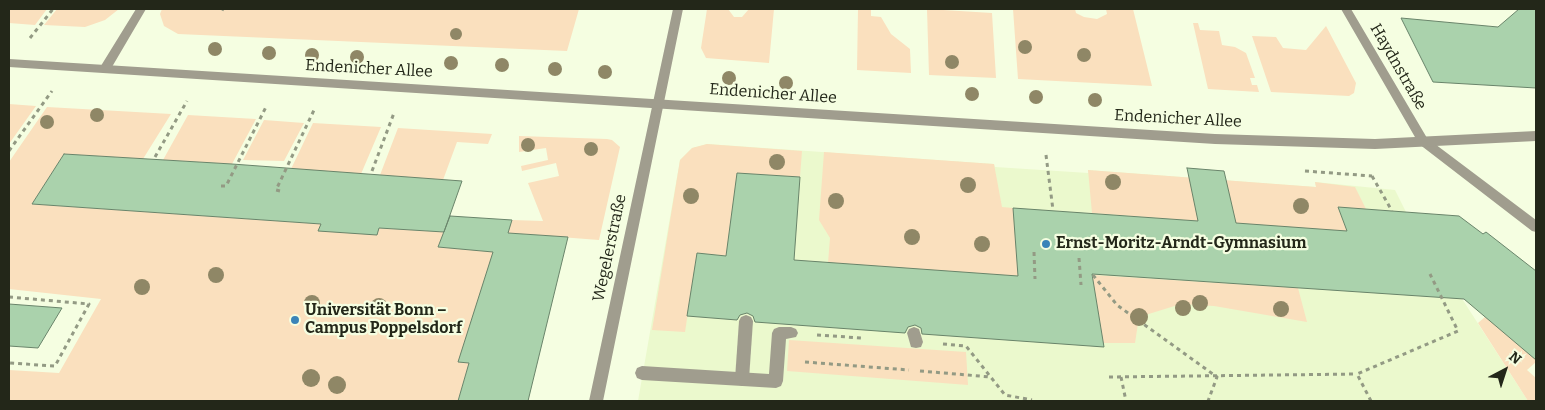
<!DOCTYPE html>
<meta charset="utf-8">
<style>
body{margin:0}
#map{position:relative;width:1545px;height:410px;overflow:hidden;background:#f5fee1;font-family:Bitter,serif}
canvas{display:block}
.frame{position:absolute;inset:0;border:10px solid #232719;pointer-events:none}
.north{position:absolute;left:1480px;top:345px;width:50px;height:50px;-webkit-text-stroke:4px #f5fee1;paint-order:stroke;rotate:40deg;font-size:14px;font-weight:700;line-height:20px;text-align:center;color:#232719}
.north::after{content:'';display:block;margin:auto;width:18px;height:22px;background:#232719;clip-path:polygon(50% 0,100% 100%,50% 72%,0 100%)}
</style>
<div id="map">
<canvas width="1545" height="410"></canvas>
<div class="frame"></div>
<div class="north">N</div>
</div>
<script>
const ctx = document.querySelector('canvas').getContext('2d');
ctx.lineJoin = 'round';
function paint(path, color) { ctx.fillStyle = color; ctx.fill(path, 'evenodd'); }
const shape = rows => new Path2D(rows.map(r => 'M' + r).join(''));
function trace(path, color, width, dash) { ctx.strokeStyle = color; ctx.lineWidth = width; ctx.lineCap = dash ? 'butt' : 'round'; ctx.setLineDash(dash || []); ctx.stroke(path); }
function label(font, color, halo, rows, align = 'center') {
  ctx.font = font + ' Bitter,serif'; ctx.lineWidth = 4.5; ctx.setLineDash([]); ctx.textBaseline = 'middle'; ctx.strokeStyle = halo; ctx.fillStyle = color; for (const [text, x, y, turn = 0] of rows) {
    ctx.save(); ctx.translate(x, y); ctx.rotate((+turn || 0) * Math.PI / 180); ctx.textAlign = isNaN(turn) ? turn : align; if (halo) ctx.strokeText(text, 0, 0); ctx.fillText(text, 0, 0); ctx.restore();
  }
}
paint(shape([
 [707,144,994,164,995,167,1088,173,1088,170,1316,187,1315,182,1395,190,1406,212,1528,401,638,401,680,160,692,148]
]), '#ebf9cd');
paint(shape([
 [9,9,47,9,35,25,9,23],
 [57,9,119,9,105,20,85,27,44,25],
 [162,9,579,9,567,51,178,34,164,26,160,14],
 [707,9,728,9,734,17,742,17,749,9,774,9,769,63,706,58,701,48],
 [858,9,871,9,871,16,881,17,891,34,910,49,911,73,857,70],
 [927,9,992,13,996,78,929,75],
 [1013,9,1075,9,1076,13,1084,17,1097,19,1107,14,1106,9,1133,9,1152,86,1018,79],
 [1193,23,1198,23,1200,30,1219,31,1222,45,1235,47,1246,53,1255,78,1250,78,1252,85,1257,85,1259,92,1208,89],
 [1326,26,1356,83,1354,93,1349,96,1271,92,1252,36,1276,37,1283,48,1306,50],
 [9,104,36,106,9,144],
 [47,107,171,114,143,159,64,154,32,204,321,224,377,235,379,228,444,232,438,247,502,252,459,362,469,363,458,401,9,401,9,370,59,373,101,299,9,289,9,162],
 [188,115,256,119,232,164,163,160],
 [264,120,304,123,284,161,243,160],
 [313,123,381,127,361,174,291,169],
 [398,128,492,134,488,144,457,142,443,180,380,175],
 [519,136,607,139,612,140,620,147,599,240,508,233,512,220,543,221,528,183,559,176,556,163,522,171,521,166,548,160,546,148,519,152],
 [707,144,802,151,800,177,737,173,728,241,731,256,697,253,685,332,652,330,680,160,692,148],
 [824,152,994,164,1002,207,1013,208,1019,276,828,263,830,238,819,220],
 [1088,170,1316,187,1315,182,1355,187,1366,209,1338,207,1347,232,1092,213],
 [1092,275,1298,288,1307,322,1214,306,1181,304,1139,317,1135,343,1103,343],
 [1485,317,1523,337,1536,348,1536,362,1527,370,1536,378,1536,401,1528,401,1478,323],
 [789,340,966,352,968,385,787,371]
]), '#fae0be');
const building = shape([
 [1519,9,1536,9,1536,88,1433,82,1401,18,1498,27,1519,9],
 [64,154,232,164,462,181,444,232,379,228,377,235,318,231,321,224,32,204,64,154],
 [1187,168,1224,171,1236,223,1347,231,1338,207,1459,216,1483,234,1486,232,1536,271,1536,360,1464,299,1092,274,1104,347,922,334,921,328,915,325,908,327,905,333,755,322,753,316,747,313,740,315,737,320,687,316,697,253,726,256,737,173,800,177,794,260,1018,276,1013,208,1198,221,1187,168],
 [450,216,512,220,508,233,568,237,528,401,458,401,469,363,458,362,493,252,438,247,450,216],
 [9,304,62,308,38,348,9,346,9,304]
]);
paint(building, '#aad2ac');
trace(building, '#69846a', 1);
trace(shape([
 [222,9,224,10],
 [30,38,53,9],
 [9,151,52,91],
 [1046,155,1053,210],
 [155,157,187,101],
 [372,171,394,113],
 [1305,171,1372,176],
 [1372,176,1392,211],
 [221,186,226,186,267,105],
 [280,191,276,190,315,108],
 [1034,252,1035,279],
 [1079,258,1081,285],
 [1093,275,1117,305,1217,377,1208,401],
 [9,297,89,304,55,366,9,363],
 [817,335,862,338],
 [943,344,966,346,1005,395,1032,400],
 [805,362,909,370],
 [920,371,991,377],
 [1109,377,1357,374],
 [1121,377,1126,401],
 [1371,401,1357,374,1458,331,1430,274]
]), '#939a84', 3, [4, 4]);
paint(shape([
 [779,327,791,327,796,329,798,333,796,337,786,339,783,381,781,386,776,388,642,380,637,378,635,373,637,368,642,366,769,374,772,333,774,329,779,327],
 [914,327,919,329,923,342,921,347,916,348,911,347,907,333,909,329,914,327]
]), '#a09d8e');
paint(shape([
 [746,315,751,317,753,321,749,379,747,384,742,386,737,384,735,379,739,321,741,317,746,315]
]), '#a09d8e');
paint(shape([
 [136,9,146,9,109,72,101,72,99,69,136,9],
 [673,9,683,9,603,401,589,401,673,9],
 [1341,9,1351,9,1427,138,1536,220,1536,232,1532,231,1419,144,1341,9]
]), '#a09d8e');
paint(shape([
 [9,59,1215,134,1375,139,1536,131,1536,141,1375,149,1215,144,9,67,9,59]
]), '#a09d8e');
ctx.fillStyle = '#8f8766';
for (const [x, y, r] of [
 [456,34,6],
 [1025,47,7],
 [215,49,7],
 [269,53,7],
 [312,55,7],
 [1084,55,7],
 [357,57,7],
 [952,62,7],
 [451,63,7],
 [502,65,7],
 [555,69,7],
 [605,72,7],
 [729,78,7],
 [786,83,7],
 [972,94,7],
 [1036,97,7],
 [1095,100,7],
 [97,115,7],
 [47,122,7],
 [528,145,7],
 [591,149,7],
 [777,162,8],
 [1113,182,8],
 [968,185,8],
 [691,196,8],
 [836,201,8],
 [1301,206,8],
 [912,237,8],
 [982,244,8],
 [216,275,8],
 [142,287,8],
 [312,303,8],
 [1200,303,8],
 [379,306,8],
 [1183,308,8],
 [1281,309,8],
 [1139,317,9],
 [311,378,9],
 [337,385,9]
]) { ctx.beginPath(); ctx.arc(x, y, r, 0, 2 * Math.PI); ctx.fill(); }
for (const [x, y, r, color] of [
 [1046,244,5,"#3a84b8"],
 [295,320,5,"#3a84b8"]
]) { const dot = new Path2D(); dot.arc(x, y, r, 0, 2 * Math.PI); ctx.fillStyle = color; ctx.fill(dot); trace(dot, '#f5fee1', 2); }
label('16px', '#232719', '#f5fee1', [
 ["Haydnstraße",1398,67,60],
 ["Endenicher Allee",369,69,3],
 ["Endenicher Allee",773,94,4],
 ["Endenicher Allee",1178,119,3],
 ["Wegelerstraße",610,248,-78]
]);
label('bold 16px', '#232719', '#f5fee1', [
 ["Ernst-Moritz-Arndt-Gymnasium",1056,244],
 ["Universität Bonn –",305,311],
 ["Campus Poppelsdorf",305,329]
], 'left');
</script>
